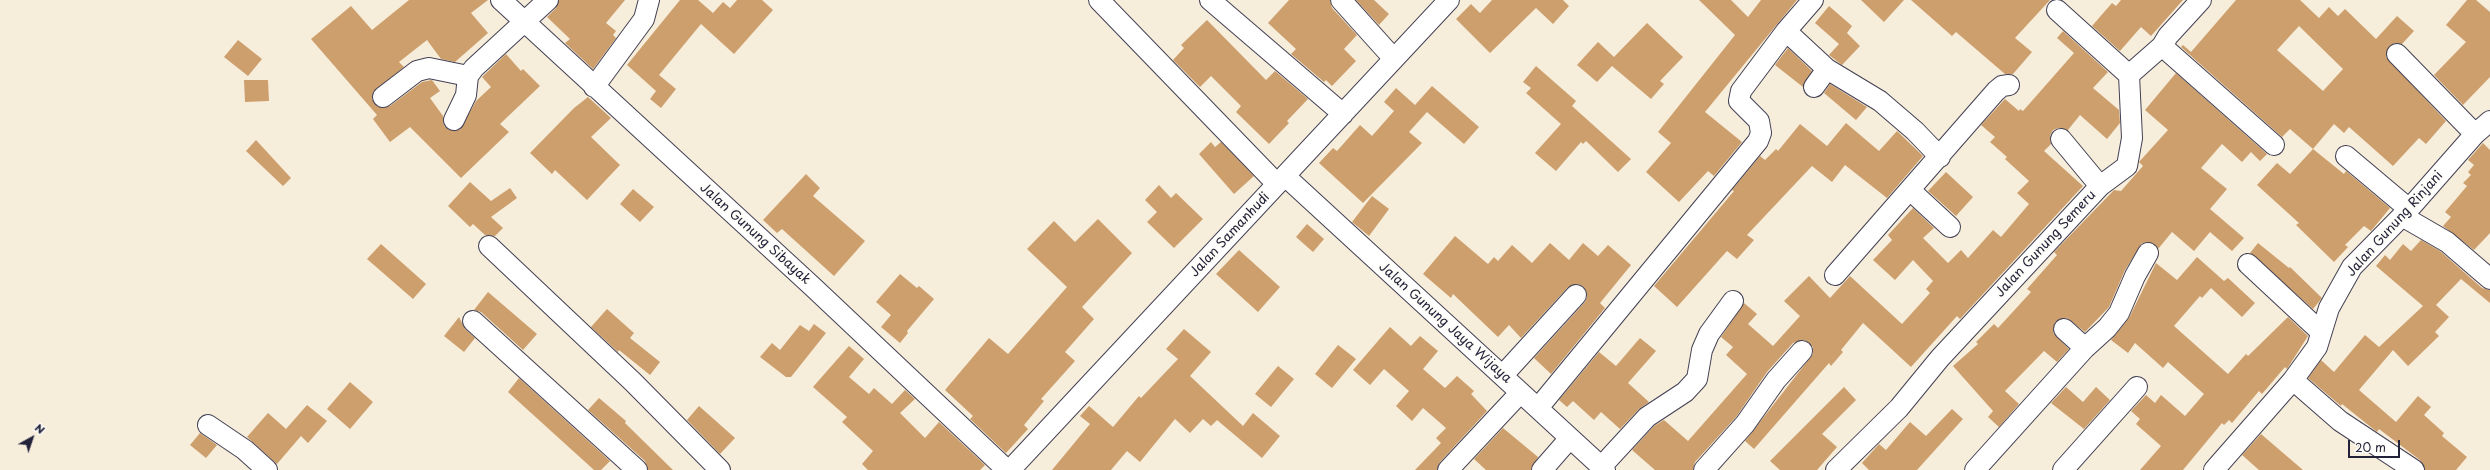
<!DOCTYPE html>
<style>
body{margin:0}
#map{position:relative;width:2490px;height:470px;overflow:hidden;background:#f7eddb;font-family:"Playpen Sans",sans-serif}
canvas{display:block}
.north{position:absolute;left:12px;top:418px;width:40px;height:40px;-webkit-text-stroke:3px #fdfcf7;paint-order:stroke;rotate:40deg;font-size:11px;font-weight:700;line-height:16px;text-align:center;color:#22223b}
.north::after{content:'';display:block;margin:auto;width:14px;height:18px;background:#22223b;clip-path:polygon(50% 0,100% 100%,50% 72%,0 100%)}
.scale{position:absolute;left:2348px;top:440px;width:52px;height:18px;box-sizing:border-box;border:2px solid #22223b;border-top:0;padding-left:5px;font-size:12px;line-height:14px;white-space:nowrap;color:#22223b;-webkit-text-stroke:3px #fdfcf7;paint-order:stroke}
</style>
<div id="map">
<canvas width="2490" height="470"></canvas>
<div class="north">N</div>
<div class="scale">20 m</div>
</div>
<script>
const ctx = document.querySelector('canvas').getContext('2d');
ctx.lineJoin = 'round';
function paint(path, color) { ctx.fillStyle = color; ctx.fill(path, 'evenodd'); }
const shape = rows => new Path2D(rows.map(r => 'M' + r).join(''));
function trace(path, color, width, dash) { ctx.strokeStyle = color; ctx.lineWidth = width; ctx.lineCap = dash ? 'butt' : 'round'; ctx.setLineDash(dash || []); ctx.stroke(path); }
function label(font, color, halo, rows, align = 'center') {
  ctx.font = font + ' "Playpen Sans",sans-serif'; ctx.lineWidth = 4; ctx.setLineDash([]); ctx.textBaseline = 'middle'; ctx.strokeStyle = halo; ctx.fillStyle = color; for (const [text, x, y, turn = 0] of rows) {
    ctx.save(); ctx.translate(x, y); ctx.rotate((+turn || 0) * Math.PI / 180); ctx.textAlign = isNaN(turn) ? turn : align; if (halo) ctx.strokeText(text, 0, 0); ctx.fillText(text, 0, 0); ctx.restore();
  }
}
paint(shape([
 [409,0,488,0,471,13,488,33,455,62,441,59,427,40,399,62,404,67,373,92,372,99,378,107,390,106,422,82,432,80,440,91,430,98,443,116,444,126,449,130,460,130,476,101,491,87,482,77,506,54,521,71,523,69,540,86,500,124,509,132,461,178,410,127,390,142,373,119,377,115,311,39,351,6,372,30],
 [559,0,625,0,606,23,616,31,613,35,616,38,593,69,565,43,570,39,547,17,556,8],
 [680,0,698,0,713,13,723,2,730,8,737,0,762,0,773,10,734,54,701,24,659,75,676,89,661,108,650,99,656,91,627,65],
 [1289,0,1330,0,1332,8,1357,35,1344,49,1356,61,1332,86,1326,80,1324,82,1291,54,1296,49,1268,23],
 [1356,0,1374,0,1389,14,1379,25],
 [1492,0,1563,0,1569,6,1553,24,1536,8,1490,53,1456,19,1471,4,1480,13],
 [1699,0,1731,0,1748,17,1761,0,1797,0,1705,112,1742,142,1714,176,1708,171,1679,202,1646,172,1671,143,1658,132,1735,35],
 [1861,0,1904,0,1884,22],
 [1911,0,2050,0,2015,38,2032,52,2013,74,2005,74,1956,32,1952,36],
 [2121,0,2183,0,2151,36,2141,27,2120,51,2092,26,2112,3,2116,6],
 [2236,0,2300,0,2319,18,2329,7,2338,16,2345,9,2376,39,2397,16,2414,31,2402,44,2395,43,2389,46,2386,57,2446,121,2426,144,2419,138,2393,166,2349,127,2344,133,2334,124,2313,149,2344,174,2346,171,2390,208,2371,231,2364,226,2345,245,2348,247,2334,262,2296,225,2299,223,2257,185,2277,163,2290,174,2313,149,2290,129,2282,137,2181,47,2183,45,2191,52],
 [2299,26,2343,69,2323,91,2277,50],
 [2467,0,2476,0,2490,12,2490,77,2463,105,2434,75,2466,42,2446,25],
 [1829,6,1852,26,1847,33,1860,46,1842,65,1829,55,1839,44,1815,23],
 [1207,20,1266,80,1275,71,1308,99,1287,121,1289,123,1269,144,1236,112,1241,106,1211,76,1200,87,1173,60,1184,48,1181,45],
 [1647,23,1683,57,1660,81,1664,84,1651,99,1612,66,1597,82,1577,65,1598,42,1614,57],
 [2063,31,2108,72,2093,88,2119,110,2120,123,2107,139,2080,115,2068,130,2059,128,2053,130,2050,135,2051,144,2044,151,2083,186,1960,319,1957,316,1911,367,1863,323,1841,350,1843,352,1831,366,1829,363,1754,449,1745,441,1813,354,1813,347,1805,340,1793,343,1767,372,1736,417,1695,462,1693,470,1655,470,1632,450,1654,426,1664,420,1688,441,1747,374,1726,355,1733,347,1721,337,1744,303,1757,314,1748,324,1773,346,1800,316,1784,301,1809,276,1830,298,1850,276,1902,324,1930,293,1926,289,1933,281,1913,260,1895,280,1873,260,1892,240,1888,235,1913,208,1934,228,1923,238,1948,263,1961,250,1968,258,1993,230,2001,237,2029,204,2017,193,2029,181,2005,159,2007,157,1990,142,1995,137,1981,125,2005,99,2019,111,2020,109,2023,111,2074,53,2057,38],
 [238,40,262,59,248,76,224,57],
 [1788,48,1812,71,1803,87,1775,65],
 [1536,66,1576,101,1572,106,1631,159,1618,172,1586,141,1583,144,1581,142,1556,171,1535,153,1561,124,1526,93,1531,88,1523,82],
 [2176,73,2267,154,2260,161,2251,152,2242,162,2222,144,2201,168,2227,189,2210,209,2244,238,2232,251,2210,232,2194,251,2172,232,2158,249,2153,243,2142,243,2125,270,2109,307,2085,332,2067,318,2055,322,2053,333,2069,349,2057,362,2044,351,2005,391,2019,404,1999,427,1988,417,1993,411,1953,366,1978,344,1976,342,1994,324,1998,328,2031,292,2027,289,2057,255,2054,252,2114,190,2121,191,2143,166,2139,162,2168,130,2145,110],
 [244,80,268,80,269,101,245,102],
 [1830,84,1867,107,1856,120,1824,93],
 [1432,86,1479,127,1464,144,1427,112,1409,132,1422,143,1363,203,1319,163,1333,148,1337,151,1360,125,1372,136,1394,111,1384,102,1396,88,1415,105],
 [588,97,611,118,591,137,620,165,587,200,555,170,552,174,530,153,574,108],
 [1846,123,1879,151,1897,131,1923,156,1887,198,1845,165,1832,182,1812,166,1747,235,1754,240,1737,259,1727,251,1677,307,1654,286,1734,191,1732,190,1760,156,1765,160,1776,149,1778,151,1800,124,1827,146],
 [256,140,291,178,283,186,246,151],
 [1211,142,1215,147,1221,142,1254,176,1234,194,1199,154],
 [2483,143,2490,150,2490,233,2474,250,2443,226,2451,217,2445,212,2467,186,2463,183,2471,175,2468,172,2474,165,2468,160],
 [1946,172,1973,197,1956,216,1928,191],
 [806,174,820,188,813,196,865,241,834,276,782,229,777,233,763,220],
 [470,182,491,201,510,188,517,198,491,217,503,228,495,236,485,235,473,224,470,227,448,206],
 [1159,185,1171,198,1176,193,1203,219,1174,248,1147,222,1157,212,1145,200],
 [633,189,654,207,640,222,620,204],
 [1372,196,1389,209,1369,236,1352,222],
 [1098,219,1132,253,1082,307,1094,319,1065,352,1075,361,1041,399,1044,401,1024,425,1028,429,1006,453,970,419,973,416,945,390,989,338,1008,354,1067,287,1027,249,1054,221,1075,242],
 [1307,224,1324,239,1313,252,1296,237],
 [1455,236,1488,264,1494,257,1498,261,1512,245,1532,263,1550,243,1569,260,1583,243,1598,256,1608,245,1631,265,1600,303,1605,308,1551,374,1534,358,1585,302,1587,297,1584,287,1578,284,1568,287,1521,338,1509,325,1498,337,1453,294,1451,298,1423,274],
 [2421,240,2440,251,2482,288,2490,290,2490,303,2461,279,2436,305,2449,317,2435,332,2439,336,2408,366,2393,350,2359,390,2396,422,2418,396,2431,407,2424,415,2444,433,2442,436,2467,457,2456,470,2425,470,2420,460,2379,429,2377,432,2342,404,2341,406,2308,378,2321,360,2334,372,2365,335,2379,347,2423,306,2376,266,2385,255,2390,260,2403,244,2411,251],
 [2258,243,2289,268,2290,267,2322,298,2313,309,2250,253],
 [381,244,426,284,413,299,367,259],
 [1239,250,1280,287,1258,312,1216,274],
 [2197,257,2224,281,2228,278,2255,303,2242,317,2211,288,2202,298,2200,296,2174,326,2228,374,2246,354,2248,356,2288,317,2308,336,2287,369,2285,367,2262,394,2259,391,2232,423,2229,420,2224,425,2222,423,2183,470,2140,470,2161,446,2136,424,2140,419,2131,411,2146,395,2155,403,2161,395,2185,416,2204,394,2168,362,2163,368,2135,343,2128,353,2111,340,2129,318,2156,263,2177,280],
 [900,274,917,288,919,286,934,299,907,331,908,333,900,343,881,327,891,315,876,302],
 [488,292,537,334,523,350,481,312,474,310],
 [607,309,634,333,630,338,660,362,650,375,619,350,618,352,591,327],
 [459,317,465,329,475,338,464,352,444,336],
 [814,324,826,333,791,377,786,377,760,357,772,343,780,350,800,325,809,331],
 [1390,327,1411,346,1420,336,1438,351,1423,369,1445,388,1457,376,1474,391,1471,394,1487,411,1440,462,1437,470,1415,470,1441,443,1436,438,1446,428,1423,408,1412,421,1396,406,1409,391,1384,369,1370,385,1353,370],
 [1184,329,1211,352,1190,376,1243,426,1253,413,1280,436,1262,458,1217,420,1211,426,1203,419,1190,433,1175,419,1140,462,1127,451,1111,470,1052,470,1090,424,1080,416,1089,406,1113,427,1139,396,1141,398,1178,359,1166,349],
 [1640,338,1656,351,1628,383,1649,402,1639,409,1620,429,1601,412,1594,420,1573,401,1567,407,1559,400,1599,352,1616,366],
 [1338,345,1356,359,1332,388,1315,374],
 [849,346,864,359,849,377,869,394,874,388,892,404,905,390,915,399,900,413,925,438,939,422,985,465,980,470,868,470,862,464,873,451,842,422,847,417,813,387],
 [1278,366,1294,379,1271,407,1255,394],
 [519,378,610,461,601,470,594,470,508,392],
 [350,382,373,402,350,429,327,409],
 [1844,387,1856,400,1822,434,1837,447,1817,470,1780,470,1770,461],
 [2066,387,2083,402,2096,387,2110,400,2084,429,2051,403],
 [599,398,626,421,625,423,673,470,648,470,645,461,588,410],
 [307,405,327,421,308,443,301,436,277,464,247,437,268,413,286,429],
 [699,406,735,438,720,454,687,420],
 [1952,409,1963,419,1917,470,1869,470,1862,463,1879,444,1886,450,1910,422,1926,436],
 [1503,428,1538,457,1531,470,1486,470,1474,459],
 [200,433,217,445,206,458,190,445],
 [2261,434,2303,470,2259,470,2242,455]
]), '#cd9f6d');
const minor = shape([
 [501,0,813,287,1007,470],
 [1099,0,1277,184],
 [1210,0,1343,114],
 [1341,0,1394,59],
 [2057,10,2129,75],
 [1786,31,1827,69,1880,101,1915,131,1940,157],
 [2162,46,2274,145],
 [2397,54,2475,134],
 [594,87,644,19,649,0],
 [1814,87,1827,69],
 [383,97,417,71,429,68,468,76],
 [454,120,466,95,468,76,474,68,548,0],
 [2061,139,2100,186],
 [2346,156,2409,209],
 [1285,176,1605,470],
 [1911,191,1950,227],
 [2402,216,2447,242,2490,279],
 [489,246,633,382,720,470],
 [2248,264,2321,332],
 [1835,275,1996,91,2002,86,2009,85],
 [473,321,637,470],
 [2064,329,2085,348],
 [1503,375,1576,295],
 [2293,380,2340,421,2414,470],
 [1538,408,1758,141,1761,133,1759,121,1739,101,1741,91,1786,31,1813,0],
 [208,425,245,450,267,470],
 [1601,467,1647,417,1685,392,1697,379,1702,350,1709,334,1733,301],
 [1010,470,1449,0],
 [1448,470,1520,393],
 [1542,470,1570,438],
 [1704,470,1745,424,1776,380,1802,351],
 [1836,470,1899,408,1940,358,2100,186,2127,166,2132,138,2129,75,2162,46,2168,36,2201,0],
 [1975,470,2085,348,2107,328,2119,313,2135,276,2148,253],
 [2063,470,2137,387],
 [2214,470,2293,380,2317,347,2329,308,2352,267,2409,209,2475,134,2490,121]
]);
trace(minor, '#424053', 22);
trace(minor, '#fff', 20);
label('13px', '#22223b', '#fdfcf7', [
 ["Jalan Gunung Rinjani",2395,224,-48],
 ["Jalan Gunung Sibayak",755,234,42],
 ["Jalan Samanhudi",1230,235,-47],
 ["Jalan Gunung Semeru",2046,244,-47],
 ["Jalan Gunung Jaya Wijaya",1445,323,42]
]);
</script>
